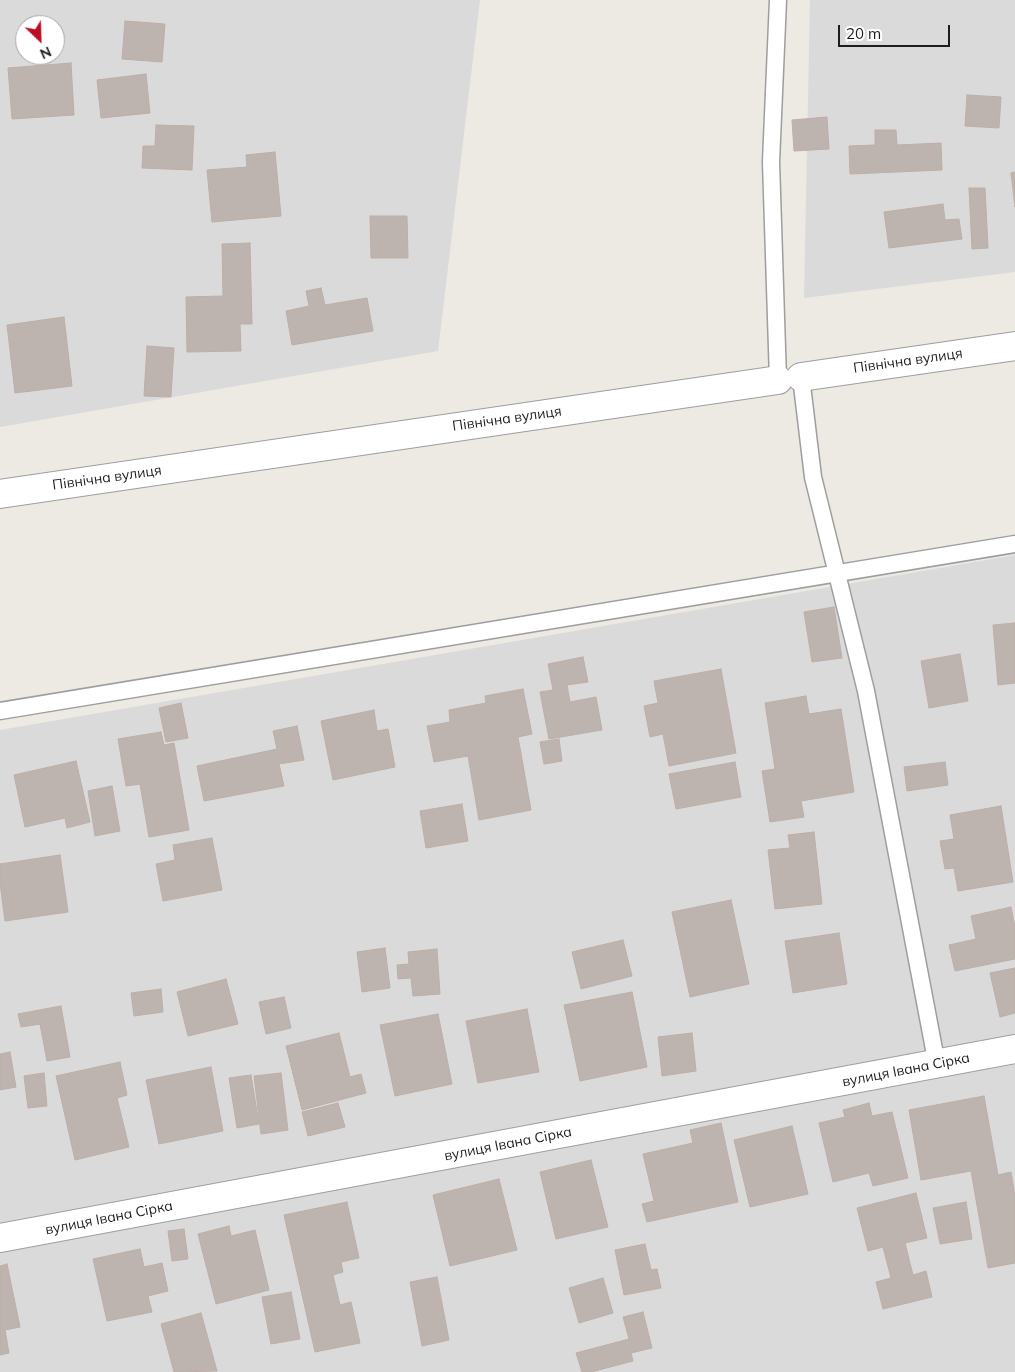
<!DOCTYPE html>
<meta charset="utf-8">
<style>
body{margin:0}
#map{position:relative;width:1015px;height:1372px;overflow:hidden;background:#ede9e3;font-family:Mulish,sans-serif}
canvas{display:block}
.north{position:absolute;left:15px;top:15px;width:50px;height:50px;box-sizing:border-box;background:#fff;border:1px solid #a5a5a5;border-radius:50%;rotate:156deg;font-size:14px;font-weight:700;line-height:20px;text-align:center;color:#1d1d1d}
.north::after{content:'';display:block;margin:auto;width:18px;height:22px;background:#bc0e23;clip-path:polygon(50% 0,100% 100%,50% 72%,0 100%)}
.scale{position:absolute;left:838px;top:25px;width:112px;height:22px;box-sizing:border-box;border:2px solid #1d1d1d;border-top:0;padding-left:6px;font-size:15px;line-height:18px;white-space:nowrap;color:#1d1d1d;-webkit-text-stroke:4px #fff;paint-order:stroke}
</style>
<div id="map">
<canvas width="1015" height="1372"></canvas>
<div class="north">N</div>
<div class="scale">20 m</div>
</div>
<script>
const ctx = document.querySelector('canvas').getContext('2d');
ctx.lineJoin = 'round';
function paint(path, color) { ctx.fillStyle = color; ctx.fill(path, 'evenodd'); }
const shape = rows => new Path2D(rows.map(r => 'M' + r).join(''));
function trace(path, color, width, dash) { ctx.strokeStyle = color; ctx.lineWidth = width; ctx.lineCap = dash ? 'butt' : 'round'; ctx.setLineDash(dash || []); ctx.stroke(path); }
function label(font, color, halo, rows, align = 'center') {
  ctx.font = font + ' Mulish,sans-serif'; ctx.lineWidth = 4; ctx.setLineDash([]); ctx.textBaseline = 'middle'; ctx.strokeStyle = halo; ctx.fillStyle = color; for (const [text, x, y, turn = 0] of rows) {
    ctx.save(); ctx.translate(x, y); ctx.rotate((+turn || 0) * Math.PI / 180); ctx.textAlign = isNaN(turn) ? turn : align; if (halo) ctx.strokeText(text, 0, 0); ctx.fillText(text, 0, 0); ctx.restore();
  }
}
paint(shape([
 [0,0,480,0,438,351,0,427],
 [25,25,55,25,55,55,25,55],
 [810,0,1015,0,1015,272,804,298],
 [1015,555,1015,1372,0,1372,0,730]
]), '#dbdada');
const building = shape([
 [125,21,165,24,162,62,122,59,125,21],
 [71,63,74,115,12,119,8,68,71,63],
 [146,74,150,113,101,118,97,80,146,74],
 [967,95,1001,97,999,128,965,126,967,95],
 [827,117,829,149,794,151,792,120,827,117],
 [156,125,194,126,192,170,142,168,143,146,155,146,156,125],
 [875,130,896,130,897,145,941,143,942,170,850,174,849,146,875,145,875,130],
 [275,152,281,216,212,222,207,170,247,167,246,155,275,152],
 [1015,172,1015,207,1011,173,1015,172],
 [969,188,985,188,988,248,972,249,969,188],
 [943,204,945,220,959,219,962,239,889,248,884,212,943,204],
 [370,216,407,216,408,258,371,258,370,216],
 [250,243,252,324,240,324,241,351,187,352,186,297,223,296,222,244,250,243],
 [321,288,325,305,367,298,373,331,292,345,286,311,309,306,306,291,321,288],
 [64,317,72,386,15,393,7,325,64,317],
 [147,346,174,348,171,397,144,396,147,346],
 [834,607,842,658,812,662,804,612,834,607],
 [1015,623,1015,683,998,685,993,625,1015,623],
 [960,654,968,701,929,708,921,661,960,654],
 [583,657,588,682,567,685,570,702,596,697,602,730,549,739,540,692,553,690,548,664,583,657],
 [721,669,736,753,669,766,663,734,650,737,644,706,658,703,654,681,721,669],
 [523,689,532,734,518,737,531,810,479,820,468,756,434,762,427,726,450,722,449,710,486,703,485,696,523,689],
 [806,696,809,714,841,709,854,792,801,801,804,817,770,822,762,771,775,769,765,703,806,696],
 [181,703,188,738,166,742,159,708,181,703],
 [374,710,377,731,388,729,395,767,333,780,321,721,374,710],
 [297,726,304,760,279,764,284,786,204,801,197,766,277,749,273,731,297,726],
 [161,732,164,745,174,743,189,830,149,837,140,784,126,786,118,739,161,732],
 [559,739,562,761,544,764,540,742,559,739],
 [76,761,90,822,67,828,65,818,25,827,14,775,76,761],
 [735,762,741,797,676,809,669,774,735,762],
 [945,762,948,785,907,791,904,767,945,762],
 [112,786,120,831,95,836,88,791,112,786],
 [462,804,468,841,426,848,420,811,462,804],
 [1001,806,1013,882,958,891,954,868,945,869,940,841,954,839,950,815,1001,806],
 [814,832,822,904,775,909,768,850,790,848,788,835,814,832],
 [212,838,222,890,163,901,156,864,175,860,173,845,212,838],
 [60,855,68,912,5,921,0,883,0,864,60,855],
 [731,900,749,984,690,997,672,912,731,900],
 [1011,907,1015,927,1015,959,955,971,949,945,976,939,971,916,1011,907],
 [839,933,847,984,793,993,785,941,839,933],
 [623,940,632,976,581,989,572,952,623,940],
 [385,948,390,988,362,992,357,952,385,948],
 [437,949,440,994,413,996,411,978,398,979,397,965,409,964,408,952,437,949],
 [1015,968,1015,1013,1000,1017,990,973,1015,968],
 [226,979,238,1024,188,1036,177,992,226,979],
 [161,989,163,1012,134,1016,131,993,161,989],
 [632,992,647,1067,580,1081,564,1005,632,992],
 [284,997,291,1028,266,1034,259,1002,284,997],
 [61,1006,70,1057,47,1061,40,1024,21,1027,18,1014,61,1006],
 [527,1009,539,1072,478,1083,466,1021,527,1009],
 [438,1014,452,1084,395,1096,380,1025,438,1014],
 [339,1033,350,1077,361,1074,366,1093,302,1110,286,1046,339,1033],
 [692,1033,696,1071,662,1076,658,1037,692,1033],
 [10,1052,16,1087,0,1090,0,1054,10,1052],
 [120,1062,127,1095,117,1098,129,1147,75,1160,56,1076,120,1062],
 [211,1067,223,1131,159,1144,146,1080,211,1067],
 [44,1073,47,1106,28,1108,24,1076,44,1073],
 [281,1073,288,1130,261,1134,254,1076,281,1073],
 [251,1075,259,1124,237,1128,229,1078,251,1075],
 [984,1096,998,1175,1011,1172,1015,1196,1015,1263,988,1268,971,1171,921,1180,909,1110,984,1096],
 [338,1103,345,1127,308,1136,302,1112,338,1103],
 [869,1103,872,1116,892,1112,908,1178,873,1186,869,1173,833,1182,819,1123,845,1117,843,1110,869,1103],
 [721,1123,738,1202,647,1222,642,1204,654,1201,643,1154,693,1143,690,1130,721,1123],
 [792,1126,808,1194,750,1207,734,1140,792,1126],
 [591,1160,608,1227,556,1239,540,1172,591,1160],
 [499,1179,517,1250,450,1266,433,1195,499,1179],
 [916,1193,927,1238,905,1243,913,1275,926,1271,932,1297,883,1309,876,1282,891,1278,883,1247,868,1251,857,1208,916,1193],
 [347,1202,359,1258,341,1262,343,1272,333,1275,340,1305,351,1302,360,1343,315,1352,284,1215,347,1202],
 [966,1202,972,1239,940,1244,933,1208,966,1202],
 [229,1226,231,1236,255,1230,269,1290,216,1304,198,1234,229,1226],
 [184,1229,188,1259,172,1261,168,1231,184,1229],
 [645,1244,651,1270,657,1269,661,1288,624,1295,615,1250,645,1244],
 [140,1249,144,1267,162,1263,168,1291,148,1296,152,1312,107,1321,93,1259,140,1249],
 [7,1264,20,1327,5,1330,9,1353,0,1355,0,1266,7,1264],
 [437,1277,449,1340,422,1346,410,1282,437,1277],
 [603,1278,613,1313,579,1323,569,1288,603,1278],
 [291,1292,300,1339,271,1344,262,1297,291,1292],
 [643,1312,652,1348,631,1353,633,1361,591,1372,582,1372,576,1353,629,1339,623,1317,643,1312],
 [201,1313,217,1371,174,1372,161,1324,201,1313]
]);
paint(building, '#bdb4b0');
trace(building, '#beaea7', 1);
const service = shape([
 [801,377,813,477,866,691,937,1065],
 [778,380,771,162,778,0],
 [0,711,1015,544]
]);
const minor = shape([
 [0,1238,1015,1049]
]);
const tertiary = shape([
 [801,377,1015,346],
 [0,494,778,380]
]);
trace(service, '#9e9e9e', 19);
trace(minor, '#9e9e9e', 30);
trace(tertiary, '#9e9e9e', 30);
trace(service, '#fff', 16);
trace(minor, '#fff', 28);
trace(tertiary, '#fff', 28);
label('14px', '#1d1d1d', '#fff', [
 ["Північна вулиця",908,361,-8],
 ["Північна вулиця",507,419,-8],
 ["Північна вулиця",107,478,-8],
 ["вулиця Івана Сірка",906,1070,-11],
 ["вулиця Івана Сірка",508,1144,-11],
 ["вулиця Івана Сірка",109,1218,-11]
]);
</script>
